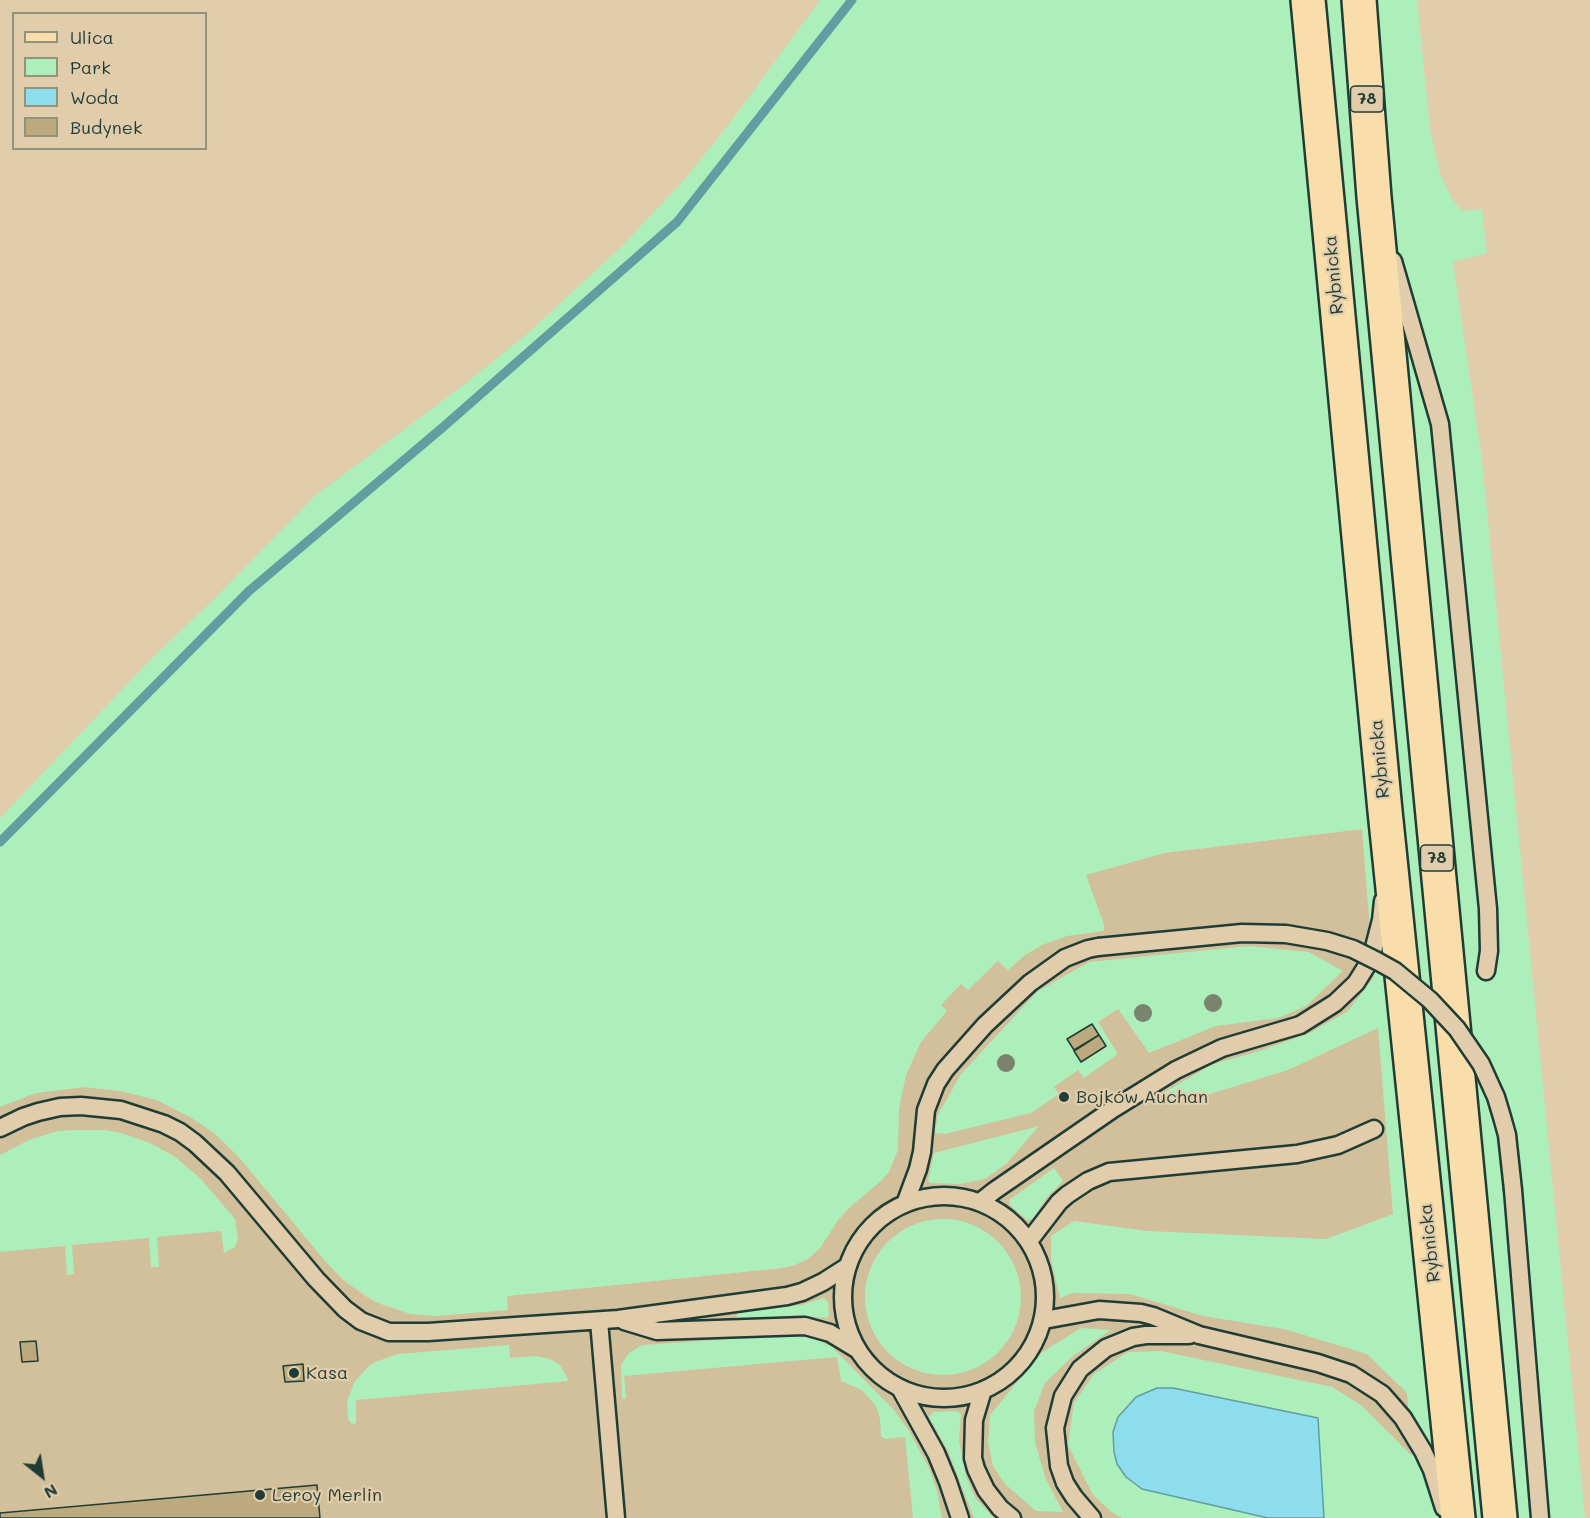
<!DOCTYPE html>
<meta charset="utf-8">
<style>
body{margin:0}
#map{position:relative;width:1590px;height:1518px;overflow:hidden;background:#e1cdac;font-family:Mali,sans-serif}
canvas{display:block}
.legend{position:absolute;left:12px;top:12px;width:195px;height:138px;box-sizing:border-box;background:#e1cdac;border:2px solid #93937c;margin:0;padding:8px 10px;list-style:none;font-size:18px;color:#1f3d34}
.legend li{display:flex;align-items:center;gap:12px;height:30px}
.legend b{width:30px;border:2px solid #93937c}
.north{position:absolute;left:12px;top:1446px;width:60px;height:60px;-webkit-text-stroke:4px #e1cdac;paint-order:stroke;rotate:150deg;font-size:16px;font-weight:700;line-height:24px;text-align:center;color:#1f3d34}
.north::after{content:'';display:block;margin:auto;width:21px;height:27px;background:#1f3d34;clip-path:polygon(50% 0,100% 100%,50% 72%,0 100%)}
</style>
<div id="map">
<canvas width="1590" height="1518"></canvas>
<ul class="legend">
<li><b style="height:8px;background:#f9deab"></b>Ulica</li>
<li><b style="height:16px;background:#acefba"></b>Park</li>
<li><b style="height:16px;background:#8eddec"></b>Woda</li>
<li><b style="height:16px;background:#bcaa7e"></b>Budynek</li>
</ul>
<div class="north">N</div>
</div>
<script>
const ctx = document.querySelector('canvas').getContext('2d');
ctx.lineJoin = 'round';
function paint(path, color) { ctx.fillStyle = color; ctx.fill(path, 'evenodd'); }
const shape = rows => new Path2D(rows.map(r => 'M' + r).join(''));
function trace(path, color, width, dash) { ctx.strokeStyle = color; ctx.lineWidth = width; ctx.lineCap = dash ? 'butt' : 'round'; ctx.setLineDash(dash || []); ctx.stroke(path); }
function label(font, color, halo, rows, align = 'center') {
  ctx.font = font + ' Mali,sans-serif'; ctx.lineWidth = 4.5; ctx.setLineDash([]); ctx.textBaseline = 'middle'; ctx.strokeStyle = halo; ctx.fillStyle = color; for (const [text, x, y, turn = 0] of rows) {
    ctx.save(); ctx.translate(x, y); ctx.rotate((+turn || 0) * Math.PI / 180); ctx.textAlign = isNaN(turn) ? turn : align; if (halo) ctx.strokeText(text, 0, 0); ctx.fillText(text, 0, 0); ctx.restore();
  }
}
paint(shape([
 [1362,829,1418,1518,0,1518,0,1107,3,1105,36,1093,84,1087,121,1091,157,1100,190,1117,213,1132,238,1156,327,1263,344,1281,365,1296,385,1306,424,1315,507,1310,507,1296,782,1268,795,1265,809,1258,820,1248,838,1220,851,1206,909,1006,1085,875,1164,853]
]), '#d2bf9c');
paint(shape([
 [820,0,1417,0,1430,129,1440,174,1452,199,1462,211,1482,209,1487,253,1453,262,1482,460,1585,1518,1122,1518,1113,1513,1093,1495,1068,1445,1074,1403,1094,1374,1128,1352,1161,1351,1332,1387,1361,1405,1412,1456,1407,1393,1367,1354,1284,1329,1203,1316,1130,1294,1072,1293,1060,1298,1051,1260,1051,1236,1074,1221,1148,1231,1326,1239,1393,1214,1378,1028,1288,1070,1197,1098,1146,1103,1213,1064,1253,1053,1308,1034,1348,1011,1374,977,1362,829,1164,853,1086,875,1104,924,1104,931,1067,936,1042,945,1025,955,1008,970,998,961,968,990,961,984,941,1005,947,1011,921,1042,906,1075,899,1108,898,1150,889,1172,881,1181,851,1206,838,1220,820,1248,809,1258,795,1265,782,1268,507,1296,508,1310,437,1316,410,1314,374,1301,344,1280,327,1263,238,1156,213,1132,190,1117,157,1100,121,1091,84,1087,36,1093,0,1107,0,818,151,659,214,599,316,495,461,387,528,333,622,246,685,179,732,120],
 [1248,946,1309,952,1343,971,1306,1006,1278,1018,1216,1026,1149,1053,1118,1009,1098,1022,1118,1054,1084,1078,1078,1070,1054,1087,1059,1094,1031,1113,945,1134,935,1133,938,1115,961,1074,1038,991,1089,962],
 [1039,1126,1007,1163,985,1179,960,1184,931,1183,928,1181,934,1153],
 [74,1130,105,1130,121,1133,150,1143,174,1156,200,1178,235,1219,238,1239,235,1247,224,1253,221,1231,157,1237,159,1267,151,1267,149,1238,72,1245,74,1274,67,1275,65,1246,0,1252,0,1155,31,1139,58,1131],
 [1054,1168,1063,1181,1047,1197,1033,1219,1027,1220,1010,1205,1009,1200],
 '865 1297a78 78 0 1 1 156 0a78 78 0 1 1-156 0Z',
 [823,1298,828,1302,829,1315,826,1318,797,1315,739,1320,736,1317,739,1311,801,1305],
 [1081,1328,1111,1330,1074,1355,1045,1383,1034,1411,1035,1442,1045,1477,1063,1512,1036,1511,1005,1484,993,1466,988,1443,990,1415,1041,1353],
 [790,1335,814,1338,832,1347,894,1410,909,1431,929,1468,937,1491,942,1518,913,1518,905,1437,885,1439,881,1436,880,1419,876,1406,862,1390,841,1381,837,1357,624,1376,626,1399,622,1398,621,1365,629,1353,642,1345],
 [509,1345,510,1358,536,1356,550,1359,560,1365,569,1381,356,1400,356,1423,352,1424,348,1419,347,1401,355,1381,370,1365,378,1361,398,1354],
 [957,1411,961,1414,959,1440,966,1477,976,1499,994,1518,974,1518,948,1451,929,1417,933,1412]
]), '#acefba');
const water = shape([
 [1157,1388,1173,1388,1318,1418,1324,1518,1268,1518,1142,1489,1126,1477,1117,1464,1114,1452,1113,1432,1118,1417,1136,1397,1157,1388]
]);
paint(water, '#8eddec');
trace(water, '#629da2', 1.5);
trace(shape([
 [0,842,249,591,442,428,677,222,852,0]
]), '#629da2', 9);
const building = shape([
 [1092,1024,1099,1035,1074,1050,1067,1039,1092,1024],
 [1099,1035,1106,1046,1081,1062,1074,1051,1099,1035],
 [36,1341,38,1361,22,1362,20,1342,36,1341],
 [303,1364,304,1381,285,1382,283,1366,303,1364],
 [317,1485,320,1518,0,1518,0,1513,317,1485]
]);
paint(building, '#bcaa7e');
trace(building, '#1f3d34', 1.5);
const lane = shape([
 [1393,261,1440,424,1488,909,1489,951,1486,971],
 [0,1128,23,1117,38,1112,60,1107,81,1106,121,1110,164,1124,180,1132,195,1143,227,1173,316,1279,345,1309,361,1321,389,1332,428,1332,618,1319,787,1296,802,1292,823,1282,848,1266],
 [1513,1190,1540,1518],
 '843 1297a101 101 0 1 1 202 0a101 101 0 1 1-202 0Z',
 [980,1202,994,1191,1113,1109,1176,1070,1222,1048,1300,1025,1335,1003,1356,983,1371,959,1381,920,1383,901],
 [905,1204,918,1169,922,1152,926,1110,936,1084,945,1070,985,1025,1030,983,1065,958,1088,949,1098,947],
 [1029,1241,1059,1202,1067,1195,1088,1181,1109,1172,1297,1154,1338,1145,1374,1129],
 [1044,1320,1099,1310,1141,1313,1153,1316,1199,1335,1318,1363,1351,1374,1382,1394,1403,1418,1423,1451,1432,1470,1444,1508],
 [599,1321,616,1518],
 [624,1321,657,1331,805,1326,830,1333,858,1350],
 [900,1388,936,1453,948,1482,960,1518],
 [983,1390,974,1420,973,1458,976,1469,986,1490,1000,1508,1012,1518],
 [1092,1518,1074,1497,1065,1483,1059,1466,1055,1428,1063,1396,1080,1369,1106,1348,1133,1337,1146,1335,1189,1335]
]);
const primary = shape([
 [1308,0,1385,811,1458,1518],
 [1359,0,1374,197,1500,1518]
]);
trace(lane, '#1f3d34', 21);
trace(primary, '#1f3d34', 38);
trace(lane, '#e1cdac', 16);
trace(primary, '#f9deab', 33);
const laneBridge = shape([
 [1098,947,1242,933,1286,934,1327,941,1353,949,1377,961,1395,971,1430,1000,1457,1029,1481,1064,1496,1097,1502,1117,1507,1135,1513,1190]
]);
trace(laneBridge, '#1f3d34', 21, []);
trace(laneBridge, '#e1cdac', 16);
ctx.fillStyle = '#7a836e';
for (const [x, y] of [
 [1213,1003],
 [1143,1013],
 [1006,1063]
]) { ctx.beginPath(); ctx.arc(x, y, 9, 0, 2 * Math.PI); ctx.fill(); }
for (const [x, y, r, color] of [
 [1064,1097,6,"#1f3d34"],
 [294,1373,6,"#1f3d34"],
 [260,1495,6,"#1f3d34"]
]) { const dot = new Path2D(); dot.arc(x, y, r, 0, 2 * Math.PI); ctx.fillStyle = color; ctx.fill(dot); trace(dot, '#e1cdac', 2); }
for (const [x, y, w] of [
 [1367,99,33],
 [1437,858,33]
]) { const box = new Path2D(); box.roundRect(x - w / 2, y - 13, w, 26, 4.5); ctx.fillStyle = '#e1cdac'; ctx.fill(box); trace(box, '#1f3d34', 1.5); }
label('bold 16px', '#1f3d34', null, [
 ["78",1367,99],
 ["78",1437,858]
]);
label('18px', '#1f3d34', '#e1cdac', [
 ["Rybnicka",1334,275,-95],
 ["Rybnicka",1380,759,-95],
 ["Rybnicka",1430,1243,-96]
]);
label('18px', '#1f3d34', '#e1cdac', [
 ["Bojków Auchan",1076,1097],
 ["Kasa",306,1373],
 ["Leroy Merlin",272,1495]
], 'left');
</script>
